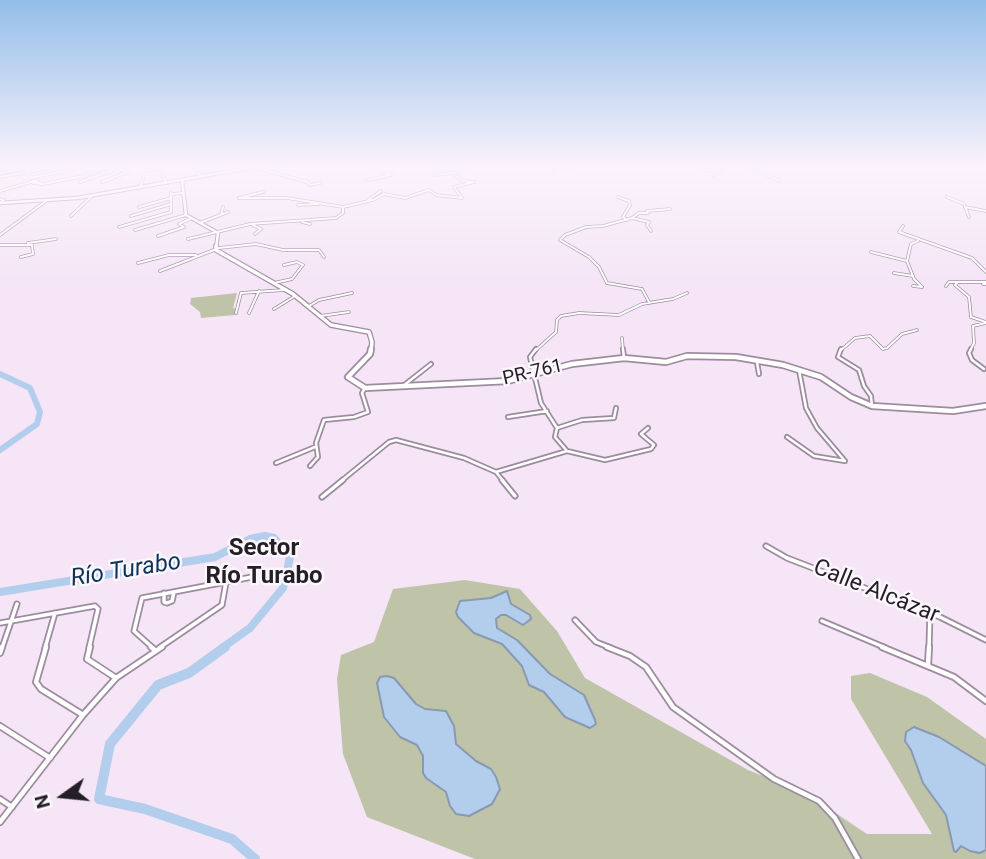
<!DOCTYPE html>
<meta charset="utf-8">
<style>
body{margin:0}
#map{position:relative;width:986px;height:859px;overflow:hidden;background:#f5e5f7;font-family:Roboto,sans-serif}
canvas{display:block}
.north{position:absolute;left:28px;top:761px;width:70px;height:70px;-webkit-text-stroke:5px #fcf6fd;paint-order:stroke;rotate:255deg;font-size:19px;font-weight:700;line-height:28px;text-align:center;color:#241e25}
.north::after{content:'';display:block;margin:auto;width:24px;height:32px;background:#241e25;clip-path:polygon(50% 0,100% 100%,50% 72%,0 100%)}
</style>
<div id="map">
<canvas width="986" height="859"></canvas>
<div class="north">N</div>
</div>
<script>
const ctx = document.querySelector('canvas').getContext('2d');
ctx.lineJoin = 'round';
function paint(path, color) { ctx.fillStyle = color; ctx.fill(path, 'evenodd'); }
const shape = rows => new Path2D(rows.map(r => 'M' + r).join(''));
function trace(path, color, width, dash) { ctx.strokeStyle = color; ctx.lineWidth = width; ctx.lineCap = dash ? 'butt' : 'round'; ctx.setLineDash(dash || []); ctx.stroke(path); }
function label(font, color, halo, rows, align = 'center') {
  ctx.font = font + ' Roboto,sans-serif'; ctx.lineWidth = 5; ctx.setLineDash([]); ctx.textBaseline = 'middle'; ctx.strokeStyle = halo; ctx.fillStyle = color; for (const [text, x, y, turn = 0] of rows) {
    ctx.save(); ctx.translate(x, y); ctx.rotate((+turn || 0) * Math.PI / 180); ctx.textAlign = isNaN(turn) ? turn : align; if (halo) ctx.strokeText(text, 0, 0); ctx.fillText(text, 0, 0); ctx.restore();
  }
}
paint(shape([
 [237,293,233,308,236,309,235,315,201,318,200,312,190,304,191,298],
 [465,580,520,589,557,631,585,678,748,770,807,794,867,834,932,834,851,699,851,676,870,673,927,697,986,739,986,859,475,859,367,817,343,754,337,679,341,655,374,642,393,589]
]), '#bfc3a8');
const water = shape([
 [507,591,511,604,530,615,531,619,523,625,506,615,501,615,496,619,497,628,517,640,550,674,584,695,595,720,596,724,590,728,565,717,544,692,529,685,522,666,502,644,474,633,458,617,456,612,460,601,491,598,507,591],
 [387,676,394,678,416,704,425,709,446,711,454,726,456,744,476,761,491,769,496,777,500,789,492,804,469,816,456,814,450,806,446,792,426,778,423,773,423,756,417,745,400,737,384,717,377,683,380,677,387,676],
 [914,727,939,737,986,766,986,850,980,853,970,851,961,846,956,852,954,851,946,815,923,783,911,750,905,741,906,732,914,727]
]);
paint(water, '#b3ceed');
trace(water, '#8899b1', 2);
trace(shape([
 [0,374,30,388,40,412,37,424,0,450]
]), '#b3ceed', 6);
trace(shape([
 [0,592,215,557,250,539,265,536,274,538,290,557,283,588,250,628,222,648]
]), '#b3ceed', 8);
trace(shape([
 [225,647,189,673,158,685,110,744,99,799,145,809,232,839,255,859]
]), '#b3ceed', 10);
const streetFar3 = shape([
 [159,166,166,183],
 [192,166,202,177],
 [366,166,391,175,367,180],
 [410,166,420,166],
 [745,166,780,181],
 [749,166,759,167],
 [700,168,709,171,727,166],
 [143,171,160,168],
 [26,172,31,178,86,166],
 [249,172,257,168,308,182,310,185,320,183],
 [553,172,559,168,583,166],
 [0,173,21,169],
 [435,175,452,173],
 [713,176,730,166],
 [1,177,59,166],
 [37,180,38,181,31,182,33,181,37,180],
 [80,182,125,166],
 [102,182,130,171,105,168],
 [33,183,43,184,36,182],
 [43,184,83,176,109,166],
 [140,187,143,178],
 [0,191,31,182],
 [263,192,239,198,287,198,343,207],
 [171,194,184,193],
 [618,197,629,201,630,205,623,217,627,220],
 [947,197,964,204,969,217],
 [0,199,4,200,1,202],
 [368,200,381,191],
 [298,205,318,204],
 [139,207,171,198],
 [965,207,986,211],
 [647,211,670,209],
 [648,213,639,213,632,218,603,226,586,227,565,235,560,240,589,257,599,267,607,283,642,289,649,302],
 [221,215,223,207],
 [71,216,92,196],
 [131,216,171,204],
 [632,218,649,222,647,225,651,231],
 [302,222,310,224],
 [200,223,228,212],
 [253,225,261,229,255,234],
 [903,226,899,232,972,258,986,272],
 [119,227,171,212,171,193],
 [135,230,186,215],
 [0,235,46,201],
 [158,236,184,227,179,224,190,219],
 [188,239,250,224,336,218,343,213,343,207,373,200,384,194,405,198,429,190,436,195,462,198,454,187,474,182,463,181,452,173,475,166],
 [918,241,911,244,907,261,914,279,922,287],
 [28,243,56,239],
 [0,245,32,245,33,254,21,257],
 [871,252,907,261],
 [138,263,169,255,196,255],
 [160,271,219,248,256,244,283,250,319,250,324,257],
 [894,273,913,276],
 [958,282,955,285,969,297,971,317,986,322],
 [274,283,292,279,303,265,297,262,284,265],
 [983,284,986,284],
 [913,286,922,287],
 [946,286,949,282,986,282],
 [309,306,319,300,352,293],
 [274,309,295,296],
 [236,313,241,293,284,290],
 [249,313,259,291],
 [320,316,349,312],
 [622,338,623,351],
 [535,351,556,332,557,320,561,316,579,313,619,315,642,304,673,299,687,293],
 [840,351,855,338,870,336,883,349,887,348,902,334,917,330],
 [970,351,974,343,973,326,986,323]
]);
const streetFar2 = shape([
 [536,349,530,357,541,403,557,428,555,437,567,451,605,460,651,449,654,445,641,434,648,428],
 [623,349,624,358],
 [841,349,838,357,859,370,864,386,871,396,872,406],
 [971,349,969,353,972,360,984,369],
 [757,362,759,374],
 [403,386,431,364],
 [508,417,547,411],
 [557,428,582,420,614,418,616,408],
 [787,437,814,456,845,461,817,428,806,408,799,370],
 [276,463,315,447],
 [310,466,318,457,316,443,324,420,354,417,368,412,362,393,365,388],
 [496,472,504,482],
 [340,482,389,442,396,440,464,458,496,472,567,451]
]);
const streetFar1 = shape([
 [502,480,515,496],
 [322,497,343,480],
 [766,546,787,558,940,617,986,640],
 [164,593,164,602,167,603,172,601,174,592],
 [575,620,596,642,611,648],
 [822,621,886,648],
 [0,623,95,606,98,609,89,648],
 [2,648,17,604],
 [45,648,55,613],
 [153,648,134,631,142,598,252,577],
 [159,648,222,605,226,582],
 [929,648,930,613]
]);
const street = shape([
 [46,647,36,682,41,689,83,715],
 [90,647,87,659,116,678],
 [151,647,156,651],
 [607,647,630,656,646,667,673,707,774,779,819,801,835,818,858,859],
 [882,647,954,677,986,701],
 [0,653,2,647],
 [928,665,929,647],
 [0,726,50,758],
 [0,799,12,807],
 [0,822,83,715,116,678,162,647]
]);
const secondaryFar2 = shape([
 [182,180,186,215,218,233,216,248],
 [0,203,77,198,261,166]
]);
const secondaryFar1 = shape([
 [216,246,216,250,293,294,331,325,369,332,372,342,371,351]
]);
const secondary = shape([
 [371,349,370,354,348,377,365,388,508,381,572,364,624,358,666,362,687,356,736,357,783,365,821,377,851,397,872,406,953,411,986,406]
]);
trace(streetFar3, '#9c8d9e', 3.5);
trace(streetFar2, '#9c8d9e', 6);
trace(streetFar1, '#9c8d9e', 7);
trace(street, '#9c8d9e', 8);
trace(secondaryFar2, '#9c8d9e', 4.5);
trace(secondaryFar1, '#9c8d9e', 6);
trace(secondary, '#9c8d9e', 8);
trace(streetFar3, '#fff', 2);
trace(streetFar2, '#fff', 2.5);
trace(streetFar1, '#fff', 3.5);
trace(street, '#fff', 4.5);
trace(secondaryFar2, '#fff', 2.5);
trace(secondaryFar1, '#fff', 3.5);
trace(secondary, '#fff', 4.5);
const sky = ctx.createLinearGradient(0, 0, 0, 286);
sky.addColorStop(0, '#93beea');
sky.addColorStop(0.58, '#faf3fb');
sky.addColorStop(1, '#faf3fb00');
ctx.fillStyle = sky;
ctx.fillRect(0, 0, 986, 286);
label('19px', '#241e25', '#fcf6fd', [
 ["PR-761",533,373,-13]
]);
label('23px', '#241e25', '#fcf6fd', [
 ["Calle Alcázar",876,592,22]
]);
label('bold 24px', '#241e25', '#fcf6fd', [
 ["Sector",264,549],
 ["Río Turabo",264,577]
]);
label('italic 24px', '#0c345b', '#fcf6fd', [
 ["Río Turabo",126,571,-9]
]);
</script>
